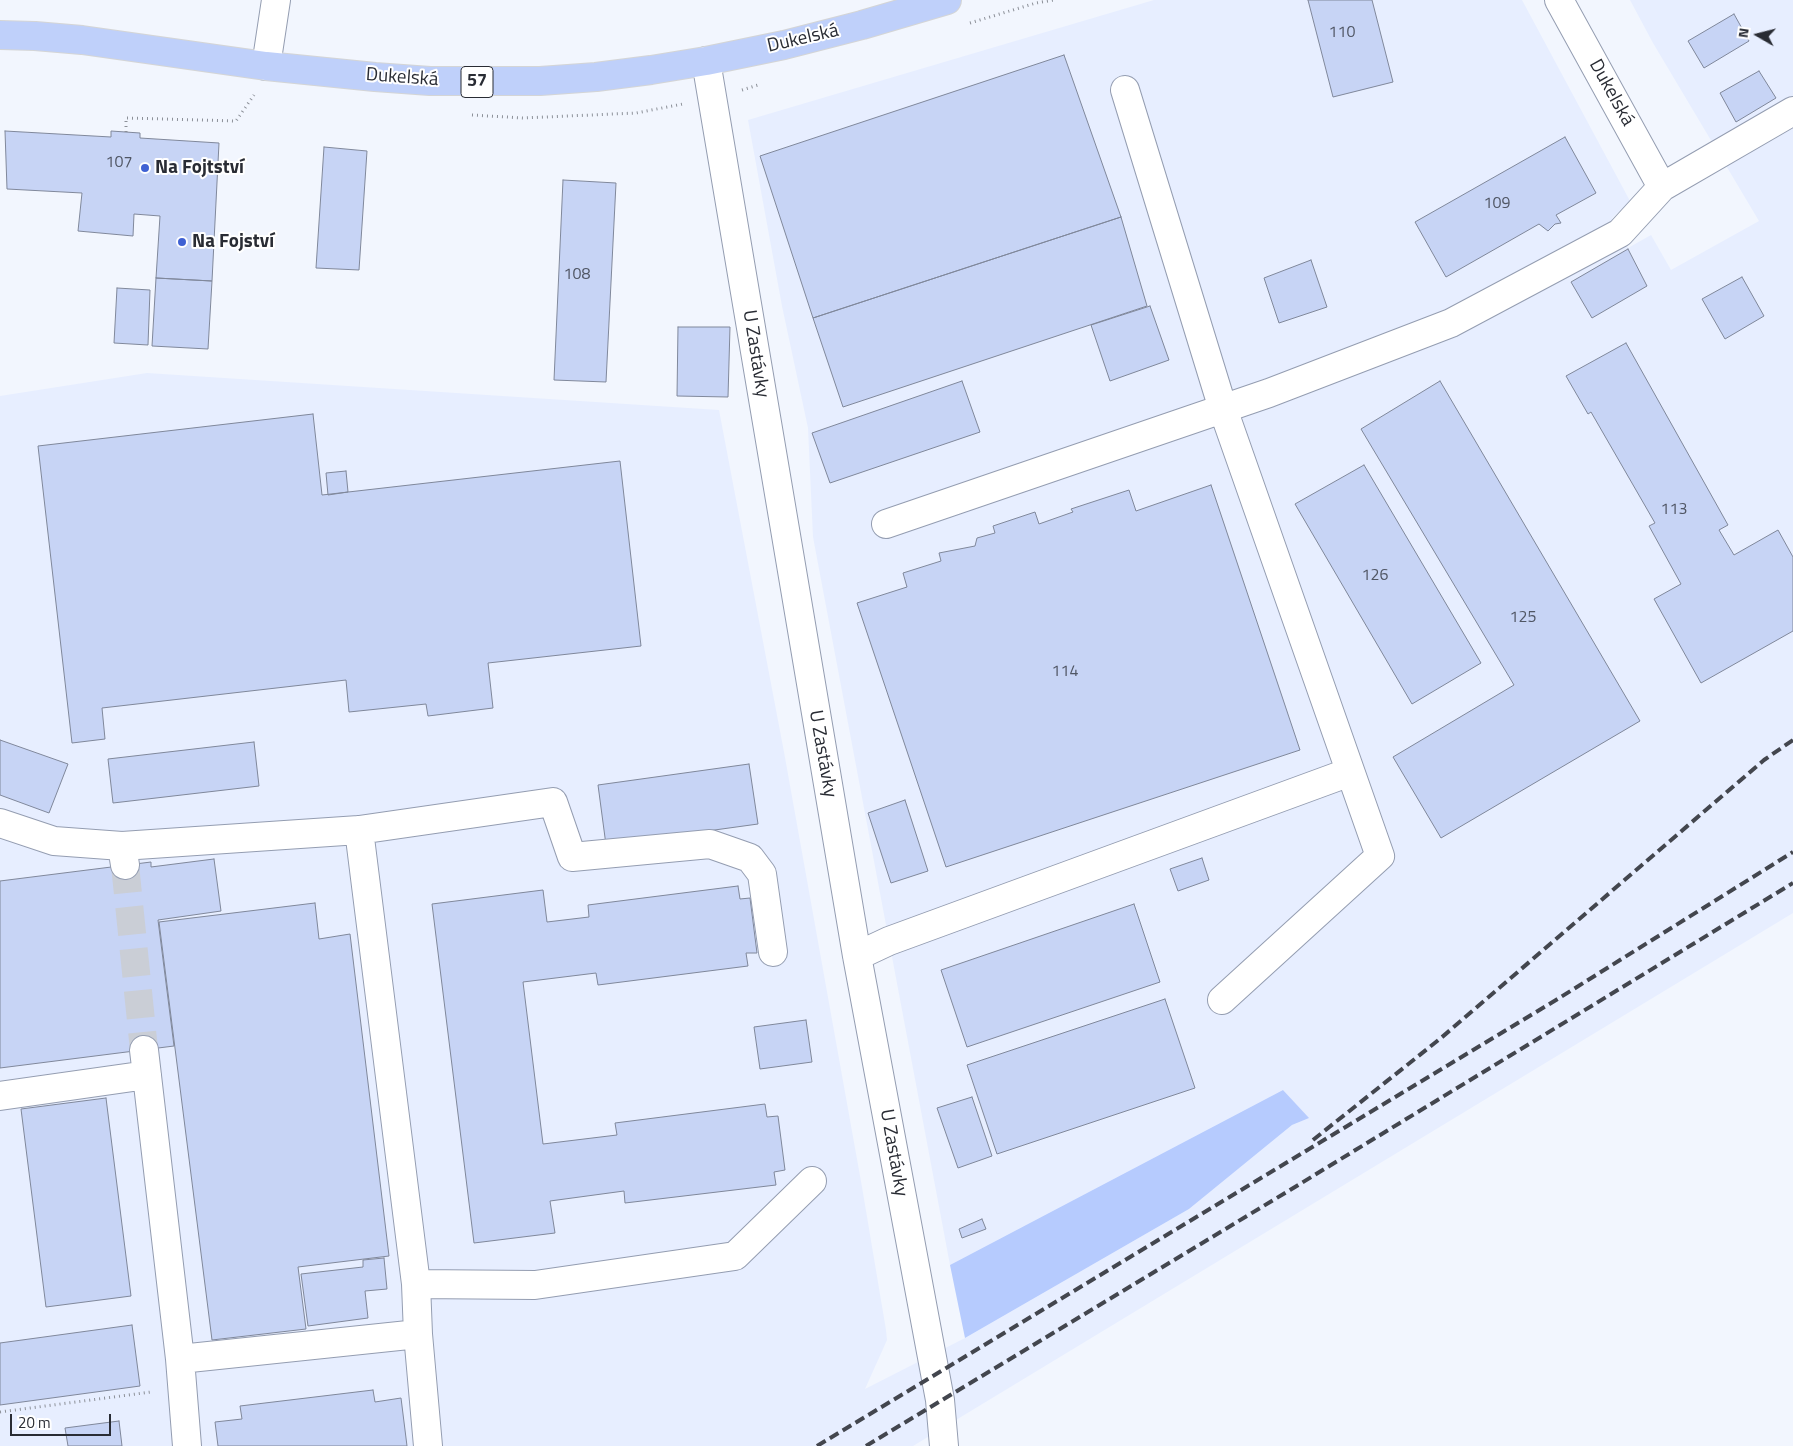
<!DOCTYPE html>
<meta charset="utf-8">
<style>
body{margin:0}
#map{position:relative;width:1793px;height:1446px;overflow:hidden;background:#f2f6fe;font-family:"Titillium Web",sans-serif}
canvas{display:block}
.north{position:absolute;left:1733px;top:10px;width:50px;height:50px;-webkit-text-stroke:4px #fff;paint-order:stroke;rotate:278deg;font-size:14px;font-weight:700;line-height:20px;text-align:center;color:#292c34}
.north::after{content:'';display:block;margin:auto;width:18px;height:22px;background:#292c34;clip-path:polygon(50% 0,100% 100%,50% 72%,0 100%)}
.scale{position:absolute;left:10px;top:1414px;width:101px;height:22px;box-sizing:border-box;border:2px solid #292c34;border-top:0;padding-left:6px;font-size:15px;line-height:18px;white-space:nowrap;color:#292c34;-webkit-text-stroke:4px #fff;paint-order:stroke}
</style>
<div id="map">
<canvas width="1793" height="1446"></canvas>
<div class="north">N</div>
<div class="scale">20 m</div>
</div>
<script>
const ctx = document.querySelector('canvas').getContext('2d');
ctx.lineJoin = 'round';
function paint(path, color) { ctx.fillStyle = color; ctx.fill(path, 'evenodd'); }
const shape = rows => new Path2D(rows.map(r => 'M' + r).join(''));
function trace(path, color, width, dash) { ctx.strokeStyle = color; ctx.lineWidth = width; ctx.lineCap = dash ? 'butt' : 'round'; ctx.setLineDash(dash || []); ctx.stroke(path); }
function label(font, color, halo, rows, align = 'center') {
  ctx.font = font + ' "Titillium Web",sans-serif'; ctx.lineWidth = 4; ctx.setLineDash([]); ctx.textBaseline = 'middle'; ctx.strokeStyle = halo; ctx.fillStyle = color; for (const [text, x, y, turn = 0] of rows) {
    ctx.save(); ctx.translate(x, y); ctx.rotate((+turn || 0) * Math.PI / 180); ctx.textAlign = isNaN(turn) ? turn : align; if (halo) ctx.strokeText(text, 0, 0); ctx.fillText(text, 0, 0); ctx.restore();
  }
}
paint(shape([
 [1154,0,1522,0,1630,201,1612,218,1628,248,1651,235,1671,270,1759,221,1653,43,1630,0,1793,0,1793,913,913,1446,0,1446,0,396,147,373,719,410,784,752,862,1187,886,1330,887,1340,865,1389,965,1338,1189,1209,1292,1125,1308,1118,1283,1090,950,1265,813,537,808,428,782,306,748,120]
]), '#e7eeff');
paint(shape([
 [1283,1090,1309,1118,1292,1125,1189,1209,965,1338,950,1265]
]), '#b6cbfe');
const building = shape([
 [1308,0,1372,0,1393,82,1333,97,1308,0],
 [1734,14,1749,41,1704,68,1688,41,1734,14],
 [1064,55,1121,217,813,318,760,156,1064,55],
 [1759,71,1776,98,1736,122,1720,93,1759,71],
 [5,131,111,137,111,131,140,133,140,138,219,143,212,281,156,278,160,216,134,214,133,236,78,231,82,193,7,189,5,131],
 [1565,137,1596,193,1556,215,1561,223,1555,224,1548,231,1539,224,1446,277,1415,222,1565,137],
 [324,147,367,151,359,270,316,268,324,147],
 [563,180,616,183,606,382,554,380,563,180],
 [1121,217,1147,306,843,407,813,318,1121,217],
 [1628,249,1647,286,1592,318,1571,282,1628,249],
 [1311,260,1327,307,1279,323,1264,278,1311,260],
 [1742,277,1764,316,1725,339,1702,299,1742,277],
 [156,278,212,281,208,349,152,346,156,278],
 [117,288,150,290,148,345,114,343,117,288],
 [1150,306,1169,360,1110,381,1091,325,1150,306],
 [678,327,730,327,728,397,677,396,678,327],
 [1626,343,1728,525,1719,530,1734,555,1778,530,1793,557,1793,631,1701,683,1654,599,1681,584,1649,526,1655,523,1591,412,1588,414,1566,376,1626,343],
 [962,381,980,432,830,483,812,433,962,381],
 [1440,381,1640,721,1441,838,1393,757,1514,685,1361,429,1440,381],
 [313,414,322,495,620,461,641,646,488,663,493,708,428,716,426,704,349,712,346,680,102,708,105,739,72,743,38,446,313,414],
 [1364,465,1481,663,1412,704,1295,504,1364,465],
 [346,471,348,492,328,495,326,473,346,471],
 [1211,485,1300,750,946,867,857,603,907,587,903,573,941,561,939,553,975,546,977,538,995,533,993,526,1035,512,1039,524,1073,512,1071,509,1129,490,1136,511,1211,485],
 [0,740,68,764,49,813,0,795,0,740],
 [254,742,259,786,113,803,108,759,254,742],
 [749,764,758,824,606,845,598,785,749,764],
 [905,800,928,871,891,883,868,813,905,800],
 [1202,858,1209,880,1178,891,1170,869,1202,858],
 [214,859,221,911,158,920,174,1046,0,1068,0,881,151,862,151,867,214,859],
 [738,886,740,899,750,898,757,953,746,953,748,966,598,985,596,973,523,982,543,1144,617,1135,615,1123,765,1104,767,1117,778,1116,785,1170,774,1172,776,1185,625,1203,624,1191,550,1201,555,1233,474,1243,432,904,543,890,547,922,589,917,588,905,738,886],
 [315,903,319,939,350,934,389,1256,298,1267,306,1329,212,1340,159,922,315,903],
 [1134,904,1160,982,967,1047,941,970,1134,904],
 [1165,999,1195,1088,997,1154,967,1065,1165,999],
 [806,1020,812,1062,760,1069,754,1027,806,1020],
 [972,1097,992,1156,958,1168,937,1108,972,1097],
 [106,1098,131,1296,46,1307,21,1109,106,1098],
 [982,1219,986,1229,962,1238,959,1229,982,1219],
 [384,1258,387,1289,365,1291,368,1318,308,1326,301,1274,363,1267,363,1260,384,1258],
 [132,1325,140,1386,0,1405,0,1343,132,1325],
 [373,1390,375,1402,401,1398,407,1446,218,1446,215,1422,242,1419,240,1406,373,1390],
 [119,1421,122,1446,68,1446,65,1428,119,1421]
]);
paint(building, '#c7d4f5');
trace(building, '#80889b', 1);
trace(shape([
 [125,865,144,1050]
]), '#caced6', 28, [28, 14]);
const minor = shape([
 [1559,0,1662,187],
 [706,61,857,956,940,1400,944,1446],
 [266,66,276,0],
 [1125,90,1223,409,1380,856,1222,1000],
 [886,524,1269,393,1451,323,1620,233,1662,187,1793,111],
 [0,823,54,841,122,846],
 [359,830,416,1284],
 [125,865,122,846,359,830,553,802,572,857,710,844,750,858,762,874,773,952],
 [857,956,889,941,1350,772],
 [144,1050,180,1359,418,1334,416,1284,535,1285,735,1256,812,1181],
 [0,1096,147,1075],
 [418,1334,428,1446],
 [180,1359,187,1446]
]);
const major = shape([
 [0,35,35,36,82,40,266,66,375,77,430,81,540,81,596,77,651,70,706,61,784,45,862,25,947,0]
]);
trace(minor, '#949db1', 30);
trace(major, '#d4d5d6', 30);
trace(shape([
 [970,23,1036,3,1054,0],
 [742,90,758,85],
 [472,115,523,118,636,113,683,104],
 [126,132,126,118,236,121,254,95],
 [0,1412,151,1392]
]), '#8c9098', 3, [1, 4]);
trace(minor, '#fff', 28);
trace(major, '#bfd0fa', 28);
trace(shape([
 [1313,1140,1441,1038,1764,760,1793,740],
 [817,1446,1556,1000,1793,852],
 [866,1446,1290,1190,1793,883]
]), '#43464e', 4, [10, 5]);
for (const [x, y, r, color] of [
 [145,168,5,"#3f61d3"],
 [182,242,5,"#3f61d3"]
]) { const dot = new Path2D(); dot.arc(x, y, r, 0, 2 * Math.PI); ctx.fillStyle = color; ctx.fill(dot); trace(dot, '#fff', 2); }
label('16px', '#505664', null, [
 ["110",1342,33],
 ["107",119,163],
 ["109",1497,204],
 ["108",577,275],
 ["113",1674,510],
 ["126",1375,576],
 ["125",1523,618],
 ["114",1065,672]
]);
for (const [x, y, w] of [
 [477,82,32]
]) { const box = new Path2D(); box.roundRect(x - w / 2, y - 15.5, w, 31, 4); ctx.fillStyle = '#fff'; ctx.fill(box); trace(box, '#292c34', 1); }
label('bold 18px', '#292c34', null, [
 ["57",477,82]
]);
label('19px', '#292c34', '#fff', [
 ["Dukelská",803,39,-13],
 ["Dukelská",402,78,4],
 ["Dukelská",1611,93,61],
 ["U Zastávky",755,354,81],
 ["U Zastávky",822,754,80],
 ["U Zastávky",893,1153,80]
]);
label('bold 19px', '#292c34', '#fff', [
 ["Na Fojtství",155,168],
 ["Na Fojství",192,242]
], 'left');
</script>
